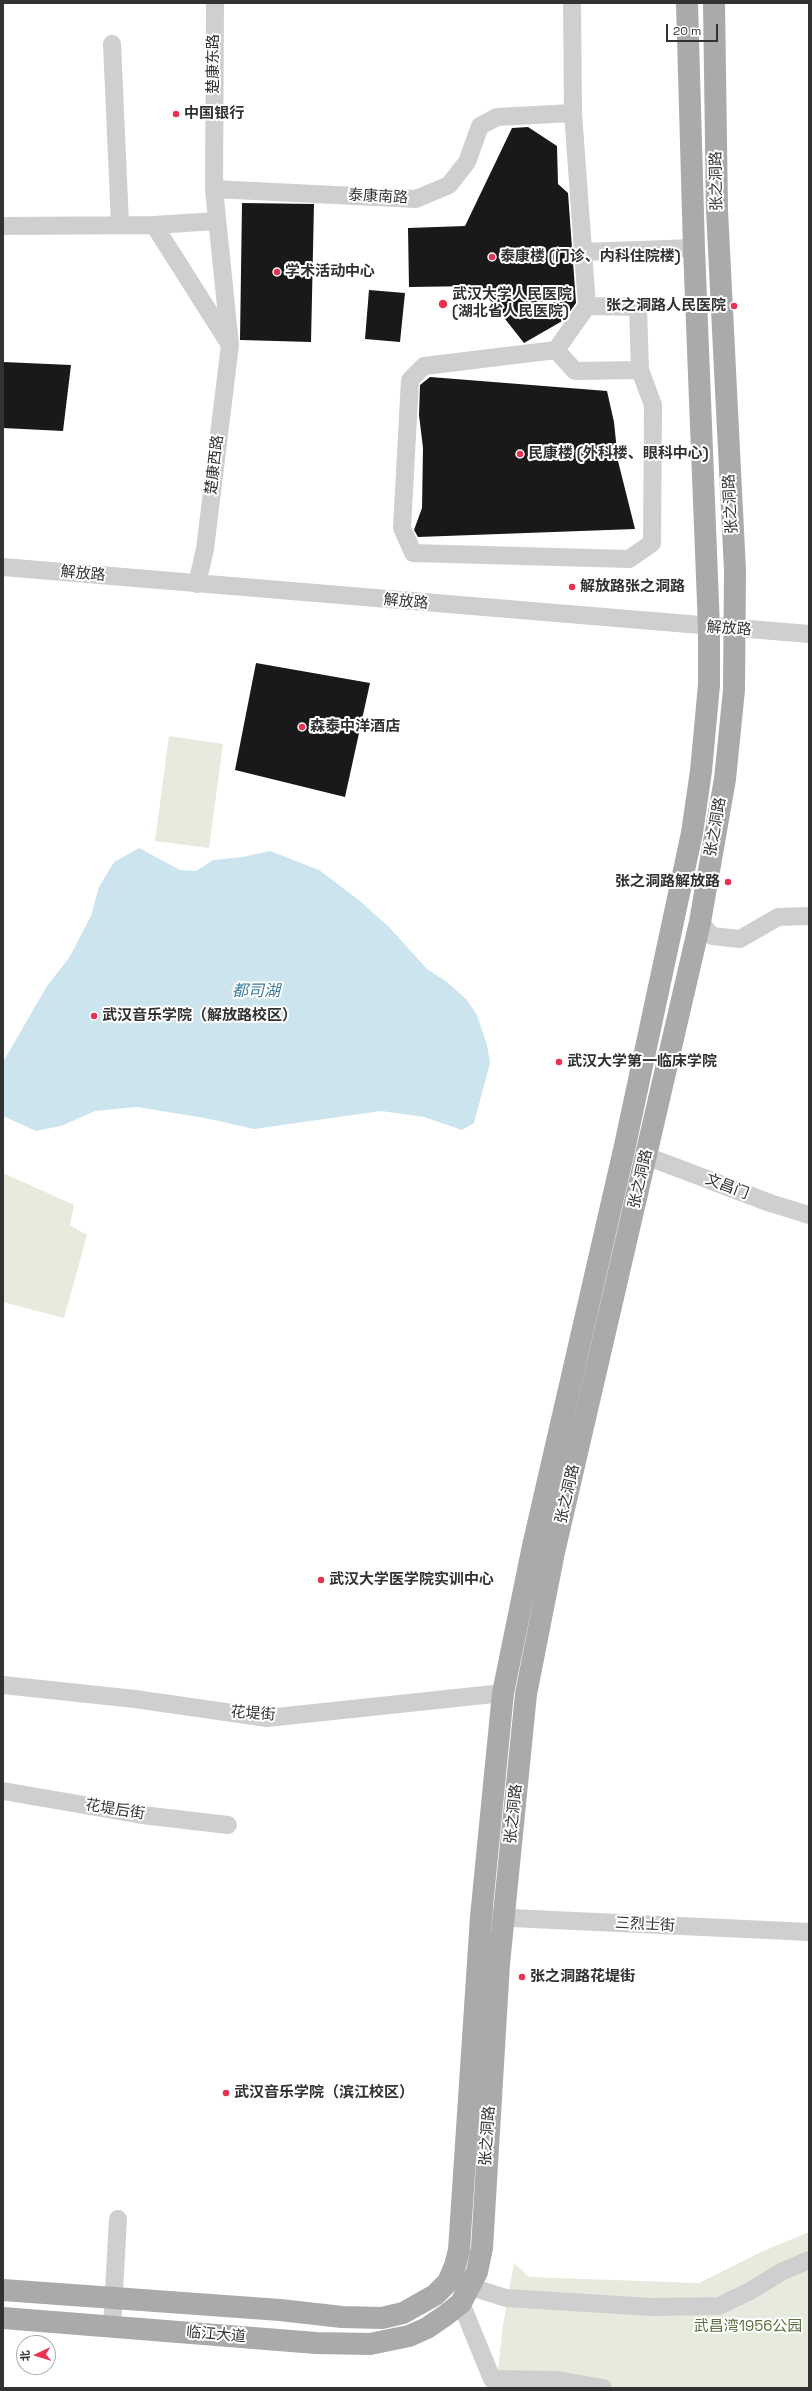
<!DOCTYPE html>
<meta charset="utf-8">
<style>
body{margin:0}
#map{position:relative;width:812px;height:2391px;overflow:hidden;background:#fff;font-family:"Space Grotesk","Noto Sans SC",sans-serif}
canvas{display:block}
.frame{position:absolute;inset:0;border:4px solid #323232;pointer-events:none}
.north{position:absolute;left:16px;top:2335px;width:40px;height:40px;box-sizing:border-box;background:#fff;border:1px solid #adadad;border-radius:50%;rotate:266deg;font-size:11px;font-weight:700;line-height:16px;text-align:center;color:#323232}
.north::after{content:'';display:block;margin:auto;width:14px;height:18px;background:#eb3150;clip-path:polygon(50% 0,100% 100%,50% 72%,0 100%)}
.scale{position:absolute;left:666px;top:24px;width:52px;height:18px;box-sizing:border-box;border:2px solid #323232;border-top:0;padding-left:5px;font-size:12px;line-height:14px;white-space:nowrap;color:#323232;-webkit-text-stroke:3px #fff;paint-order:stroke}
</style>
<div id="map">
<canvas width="812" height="2391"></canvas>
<div class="frame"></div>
<div class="north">北</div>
<div class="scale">20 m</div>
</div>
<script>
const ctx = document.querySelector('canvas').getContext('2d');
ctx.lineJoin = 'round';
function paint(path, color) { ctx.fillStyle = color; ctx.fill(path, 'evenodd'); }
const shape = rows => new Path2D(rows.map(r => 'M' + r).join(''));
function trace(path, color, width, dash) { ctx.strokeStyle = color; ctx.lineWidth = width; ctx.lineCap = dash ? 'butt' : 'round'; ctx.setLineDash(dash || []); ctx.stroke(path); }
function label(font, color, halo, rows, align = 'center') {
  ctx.font = font + ' "Space Grotesk","Noto Sans SC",sans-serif'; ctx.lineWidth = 4; ctx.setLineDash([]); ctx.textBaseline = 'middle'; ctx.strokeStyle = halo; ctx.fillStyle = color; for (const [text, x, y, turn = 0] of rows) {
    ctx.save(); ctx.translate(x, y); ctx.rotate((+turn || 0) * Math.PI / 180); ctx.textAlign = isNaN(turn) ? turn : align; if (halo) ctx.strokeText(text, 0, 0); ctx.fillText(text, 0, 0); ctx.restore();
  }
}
paint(shape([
 [169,736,223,744,209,848,155,841],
 [3,1173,74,1205,70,1225,87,1235,64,1318,3,1302],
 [809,2232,809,2388,496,2388,503,2325,514,2263,529,2277,699,2283,761,2252]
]), '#e6ebdd');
paint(shape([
 [139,848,180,870,196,871,213,860,243,857,270,851,319,870,360,901,389,927,427,969,447,982,467,1000,477,1015,487,1045,490,1063,474,1123,462,1130,424,1117,381,1111,254,1129,205,1118,137,1107,95,1111,61,1126,36,1131,3,1116,3,1062,47,986,69,958,91,916,99,887,114,862]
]), '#cce4ee');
paint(shape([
 [528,127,557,146,558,184,568,193,576,303,564,320,524,343,479,286,409,287,408,228,465,226,512,128],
 [242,203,314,204,311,342,240,340],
 [369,290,405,293,400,342,365,339],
 [3,362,71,365,63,431,3,428],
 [430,377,607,391,614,422,618,461,635,529,418,537,414,530,422,508,423,448,419,415,420,385],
 [256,663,370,683,345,797,235,770]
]), '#191919');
trace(shape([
 [215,3,214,189,230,345,154,225,217,221],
 [572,3,573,113,587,306,556,350,575,371,640,370,638,307,587,306],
 [112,44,120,224],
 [214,189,416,199,449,185,467,162,480,126,497,117,573,113],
 [3,226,154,225],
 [583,252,694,248],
 [556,350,424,366,410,380,402,528,413,553,629,559,652,543,653,405,640,370],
 [3,567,809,634],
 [197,584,205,549,230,345],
 [700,922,712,936,740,939,778,917,809,916],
 [646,1156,770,1203,809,1215],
 [3,1685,135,1699,267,1718,503,1693],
 [3,1791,142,1815,228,1825],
 [490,1917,809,1932],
 [471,2287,506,2298,651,2307,719,2306,750,2291,783,2271,809,2260],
 [461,2303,492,2379,557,2380,603,2388],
 [112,2327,118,2219]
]), '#cfcfcf', 18);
trace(shape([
 [3,2290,280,2310,342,2317,382,2318,403,2313,435,2295,448,2282,455,2266,459,2250,481,1917,503,1693,533,1546,624,1150,692,833,701,771,709,685,709,628,694,248,687,3],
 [3,2318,316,2343,370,2344,409,2336,427,2328,446,2315,461,2303,477,2272,482,2248,499,1964,526,1694,554,1552,700,922,725,779,734,690,735,570,717,210,714,3]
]), '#aaa', 22);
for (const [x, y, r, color] of [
 [176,114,4,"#eb3150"],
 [492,257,4,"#eb3150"],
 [277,272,4,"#eb3150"],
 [443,304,5,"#eb3150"],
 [734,306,4,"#eb3150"],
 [520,454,4,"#eb3150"],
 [572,587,4,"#eb3150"],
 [302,727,4,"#eb3150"],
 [728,882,4,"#eb3150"],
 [94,1016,4,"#eb3150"],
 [559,1062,4,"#eb3150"],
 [321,1580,4,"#eb3150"],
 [522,1977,4,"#eb3150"],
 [226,2093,4,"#eb3150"]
]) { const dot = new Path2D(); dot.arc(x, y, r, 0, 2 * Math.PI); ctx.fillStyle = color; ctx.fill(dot); trace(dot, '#fff', 1.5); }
label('15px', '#323232', '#fff', [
 ["楚康东路",214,64,-90],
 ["张之洞路",717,181,-91],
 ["泰康南路",378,197,3],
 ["楚康西路",215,465,-83],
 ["张之洞路",731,504,-93],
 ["解放路",83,574,5],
 ["解放路",406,602,5],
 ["解放路",729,629,4],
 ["张之洞路",716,827,-80],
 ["张之洞路",641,1179,-77],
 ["文昌门",727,1187,21],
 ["张之洞路",568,1494,-77],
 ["花堤街",253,1714,4],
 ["花堤后街",115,1810,9],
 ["张之洞路",514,1814,-84],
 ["三烈士街",645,1925,3],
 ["张之洞路",488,2136,-86],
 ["临江大道",216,2335,5]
]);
label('bold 15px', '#323232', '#fff', [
 ["中国银行",184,114],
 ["泰康楼 (门诊、内科住院楼)",500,257],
 ["学术活动中心",285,272],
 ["武汉大学人民医院",452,295],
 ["(湖北省人民医院)",452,312],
 ["张之洞路人民医院",726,306,"right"],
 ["民康楼 (外科楼、眼科中心)",528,454],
 ["解放路张之洞路",580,587],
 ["森泰中洋酒店",310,727],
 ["张之洞路解放路",720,882,"right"],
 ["武汉音乐学院（解放路校区）",102,1016],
 ["武汉大学第一临床学院",567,1062],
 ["武汉大学医学院实训中心",329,1580],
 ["张之洞路花堤街",530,1977],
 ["武汉音乐学院（滨江校区）",234,2093]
], 'left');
label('15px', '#59703c', '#fff', [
 ["武昌湾1956公园",748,2327]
]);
label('italic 16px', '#3b7d98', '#fff', [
 ["都司湖",256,992]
]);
</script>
